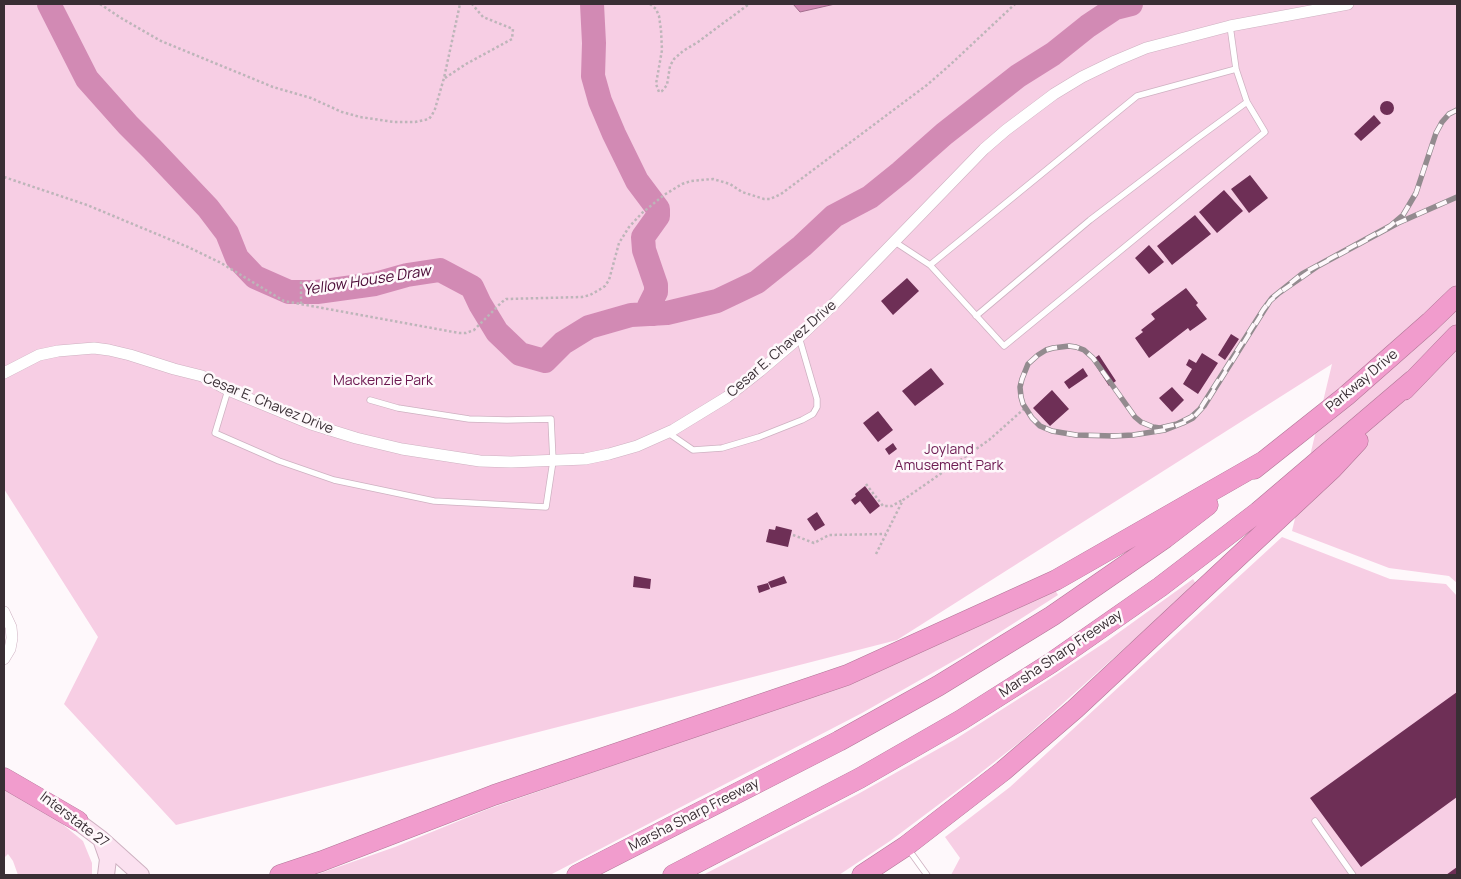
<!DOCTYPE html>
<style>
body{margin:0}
#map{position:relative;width:1461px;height:879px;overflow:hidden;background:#fef8fb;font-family:Manrope,sans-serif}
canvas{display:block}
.frame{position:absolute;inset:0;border:5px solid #392e34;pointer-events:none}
</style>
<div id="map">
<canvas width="1461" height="879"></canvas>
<div class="frame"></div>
</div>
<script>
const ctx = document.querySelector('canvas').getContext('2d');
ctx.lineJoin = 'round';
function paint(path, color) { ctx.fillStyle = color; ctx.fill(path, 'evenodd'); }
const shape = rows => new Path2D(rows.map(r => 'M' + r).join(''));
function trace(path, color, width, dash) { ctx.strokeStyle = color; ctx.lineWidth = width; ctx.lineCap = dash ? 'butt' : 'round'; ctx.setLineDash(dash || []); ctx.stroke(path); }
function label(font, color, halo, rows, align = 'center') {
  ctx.font = font + ' Manrope,sans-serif'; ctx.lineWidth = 5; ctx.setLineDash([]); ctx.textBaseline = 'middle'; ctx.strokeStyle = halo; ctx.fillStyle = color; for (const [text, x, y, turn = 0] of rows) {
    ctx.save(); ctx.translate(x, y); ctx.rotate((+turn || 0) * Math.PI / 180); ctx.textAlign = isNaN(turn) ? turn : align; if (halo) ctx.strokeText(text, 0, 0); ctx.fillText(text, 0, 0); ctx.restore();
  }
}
paint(shape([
 [4,4,1457,4,1457,583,1449,576,1389,568,1292,531,1332,364,897,640,176,825,64,704,98,637,4,489],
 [1282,537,1390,579,1446,584,1457,596,1457,875,951,875,960,858,945,837,1010,787],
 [1193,579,1196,584,1020,742,970,781,890,841,839,875,703,875,858,794,954,740,1045,682,1107,641],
 [1055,590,1058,595,964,655,862,713,550,875,315,875,395,847,488,809,640,756,733,720,875,671,1015,610],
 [4,782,38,804,83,841,92,863,92,875,18,875,13,861,8,854,4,858]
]), '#f7cee4');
const water = shape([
 [793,4,835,4,800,12,793,4]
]);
paint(water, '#d28ab4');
trace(water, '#a46e8e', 1);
trace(shape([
 [49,4,87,79,128,125,152,149,208,208,227,233,237,258,255,277,289,292,317,292,375,284,407,275,440,270,472,287,480,304,497,332,520,354,545,361,563,343,589,327,631,315,667,313,717,301,757,282,802,246,834,216,870,197,901,172,944,134,1018,76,1053,54,1088,26,1115,8,1131,4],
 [592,4,594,43,593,76,600,101,614,134,637,181,658,209,658,216,643,237,644,250,656,285,656,292,649,306,654,314]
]), '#d28ab4', 24);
paint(shape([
 '1380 108a7 7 0 1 1 14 0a7 7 0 1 1-14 0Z',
 [1374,115,1381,123,1361,141,1354,134],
 [1250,175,1268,198,1249,213,1231,189],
 [1224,190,1243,211,1217,233,1199,212],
 [1195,215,1211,234,1172,265,1157,246],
 [1149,245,1164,262,1149,274,1135,258],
 [907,278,919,291,893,315,881,301],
 [1186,288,1198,303,1196,305,1207,319,1190,331,1188,328,1149,358,1135,338,1143,332,1141,330,1155,319,1151,314],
 [1231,334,1239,339,1225,360,1218,355],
 [1202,353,1218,363,1198,394,1183,384,1192,369,1186,365,1189,359,1196,363],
 [1099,355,1116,381,1109,386,1092,360],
 [931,368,944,384,915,406,902,391],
 [1083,368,1088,376,1069,389,1064,382],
 [1172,387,1184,400,1172,412,1159,398],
 [1052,390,1069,409,1050,426,1033,408],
 [878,411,893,430,878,442,863,423],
 [893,443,897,449,889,455,885,449],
 [865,486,880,506,870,514,860,501,855,505,851,500,856,496,855,494],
 [817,512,825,525,815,531,807,519],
 [776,526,792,530,788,547,766,542,769,529,775,530],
 [634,576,651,579,650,589,633,587],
 [784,576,787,583,771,588,768,582],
 [768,583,770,589,759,593,757,586],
 [1457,692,1457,797,1361,867,1310,798],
 [1457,867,1457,875,1446,875]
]), '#6e2f56');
const service = shape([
 [895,242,930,265,1137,96,1236,69,1230,26],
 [930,265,1004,346,1265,132,1247,102,1236,69],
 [976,316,1090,220,1195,140,1247,102],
 [228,390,215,433,279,461,334,480,434,501,546,507,553,461,551,419,507,420,469,419,398,408,370,400],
 [667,432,693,450,722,448,759,437,802,420,813,414,817,407,817,399,799,337],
 [1315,821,1353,875],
 [909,850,927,875]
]);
const minor = shape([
 [4,373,39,355,58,351,94,348,109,350,130,355,174,369,202,376,228,390,311,424,356,438,402,449,480,461,511,462,585,459,609,454,637,446,673,430,727,397,760,371,793,343,830,308,984,149,1006,130,1054,94,1082,77,1115,61,1146,48,1230,26,1348,4],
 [4,612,11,627,12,638,10,649,4,659]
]);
const secondary = shape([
 [69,815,101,839,141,875],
 [101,839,108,859,106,875]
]);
const motorway = shape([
 [1404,390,1457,335],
 [1254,469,1346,396,1430,322,1457,296],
 [4,778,78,821],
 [280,875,322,861,494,795,847,675,1056,580,1264,461],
 [577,875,839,741,938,686,1052,616,1165,538,1208,505],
 [673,875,860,778,961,720,1051,663,1160,587,1258,512,1413,380],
 [862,875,906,846,1003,771,1075,709,1332,469,1358,441]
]);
trace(service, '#ceb1c1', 7);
trace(minor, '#ceb1c1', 12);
trace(secondary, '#ceb1c1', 18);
trace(motorway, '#b17697', 21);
trace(shape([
 [100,4,121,18,161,41,273,87,311,98,342,112,360,117,394,122,415,122,429,119,432,115,435,109,444,78,460,4],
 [650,4,656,9,659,16,661,30,662,50,656,84,659,92,662,91,667,85,670,66,674,59,683,51,698,42,749,4],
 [445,78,466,64,512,39,513,29,483,17,472,4],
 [4,177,87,205,188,247,221,263,284,301,459,333,466,333,474,330,502,302,506,299,582,297,590,295,599,290,605,286,609,280,619,243,629,227,642,213,664,195,682,184,691,181,713,179,730,184,742,192,764,199,770,199,781,194,927,85,951,64,1015,4],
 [301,304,301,281],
 [866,484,883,506,892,506,902,500],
 [793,535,814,543,829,535,886,534],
 [876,554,903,500,989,440,1025,408]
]), '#bdb5b9', 2.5, [2.5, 2.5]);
trace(service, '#fff', 5.5);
trace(minor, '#fff', 11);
trace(secondary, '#fbe1f0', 16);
trace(motorway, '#f19ccd', 20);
const rail = shape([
 [1457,110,1449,114,1442,122,1436,133,1416,193,1403,215,1390,226,1302,274,1272,298,1263,310,1200,409,1191,417,1177,424,1160,428,1153,427,1141,422,1135,417,1093,358,1084,350,1076,347,1069,346,1053,348,1046,350,1038,355,1028,364,1022,379,1020,387,1021,397,1023,404,1032,418,1040,426,1052,431,1076,435,1114,436,1133,435,1165,430,1183,423,1193,418,1204,406,1263,312,1270,301,1279,293,1318,266,1398,223,1457,197]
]);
trace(rail, '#938b8f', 5.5);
trace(rail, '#fef8fb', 4, [11]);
label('14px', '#392e34', '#fef8fb', [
 ["Cesar E. Chavez Drive",782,349,-41],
 ["Parkway Drive",1362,381,-40],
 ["Cesar E. Chavez Drive",268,404,22],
 ["Marsha Sharp Freeway",1061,654,-34],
 ["Marsha Sharp Freeway",694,815,-27],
 ["Interstate 27",74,820,37]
]);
label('14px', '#6c1951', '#fef8fb', [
 ["Mackenzie Park",383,381],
 ["Joyland",949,450],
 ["Amusement Park",949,466]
]);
label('italic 15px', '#4a0935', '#fef8fb', [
 ["Yellow House Draw",367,281,-9]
]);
</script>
